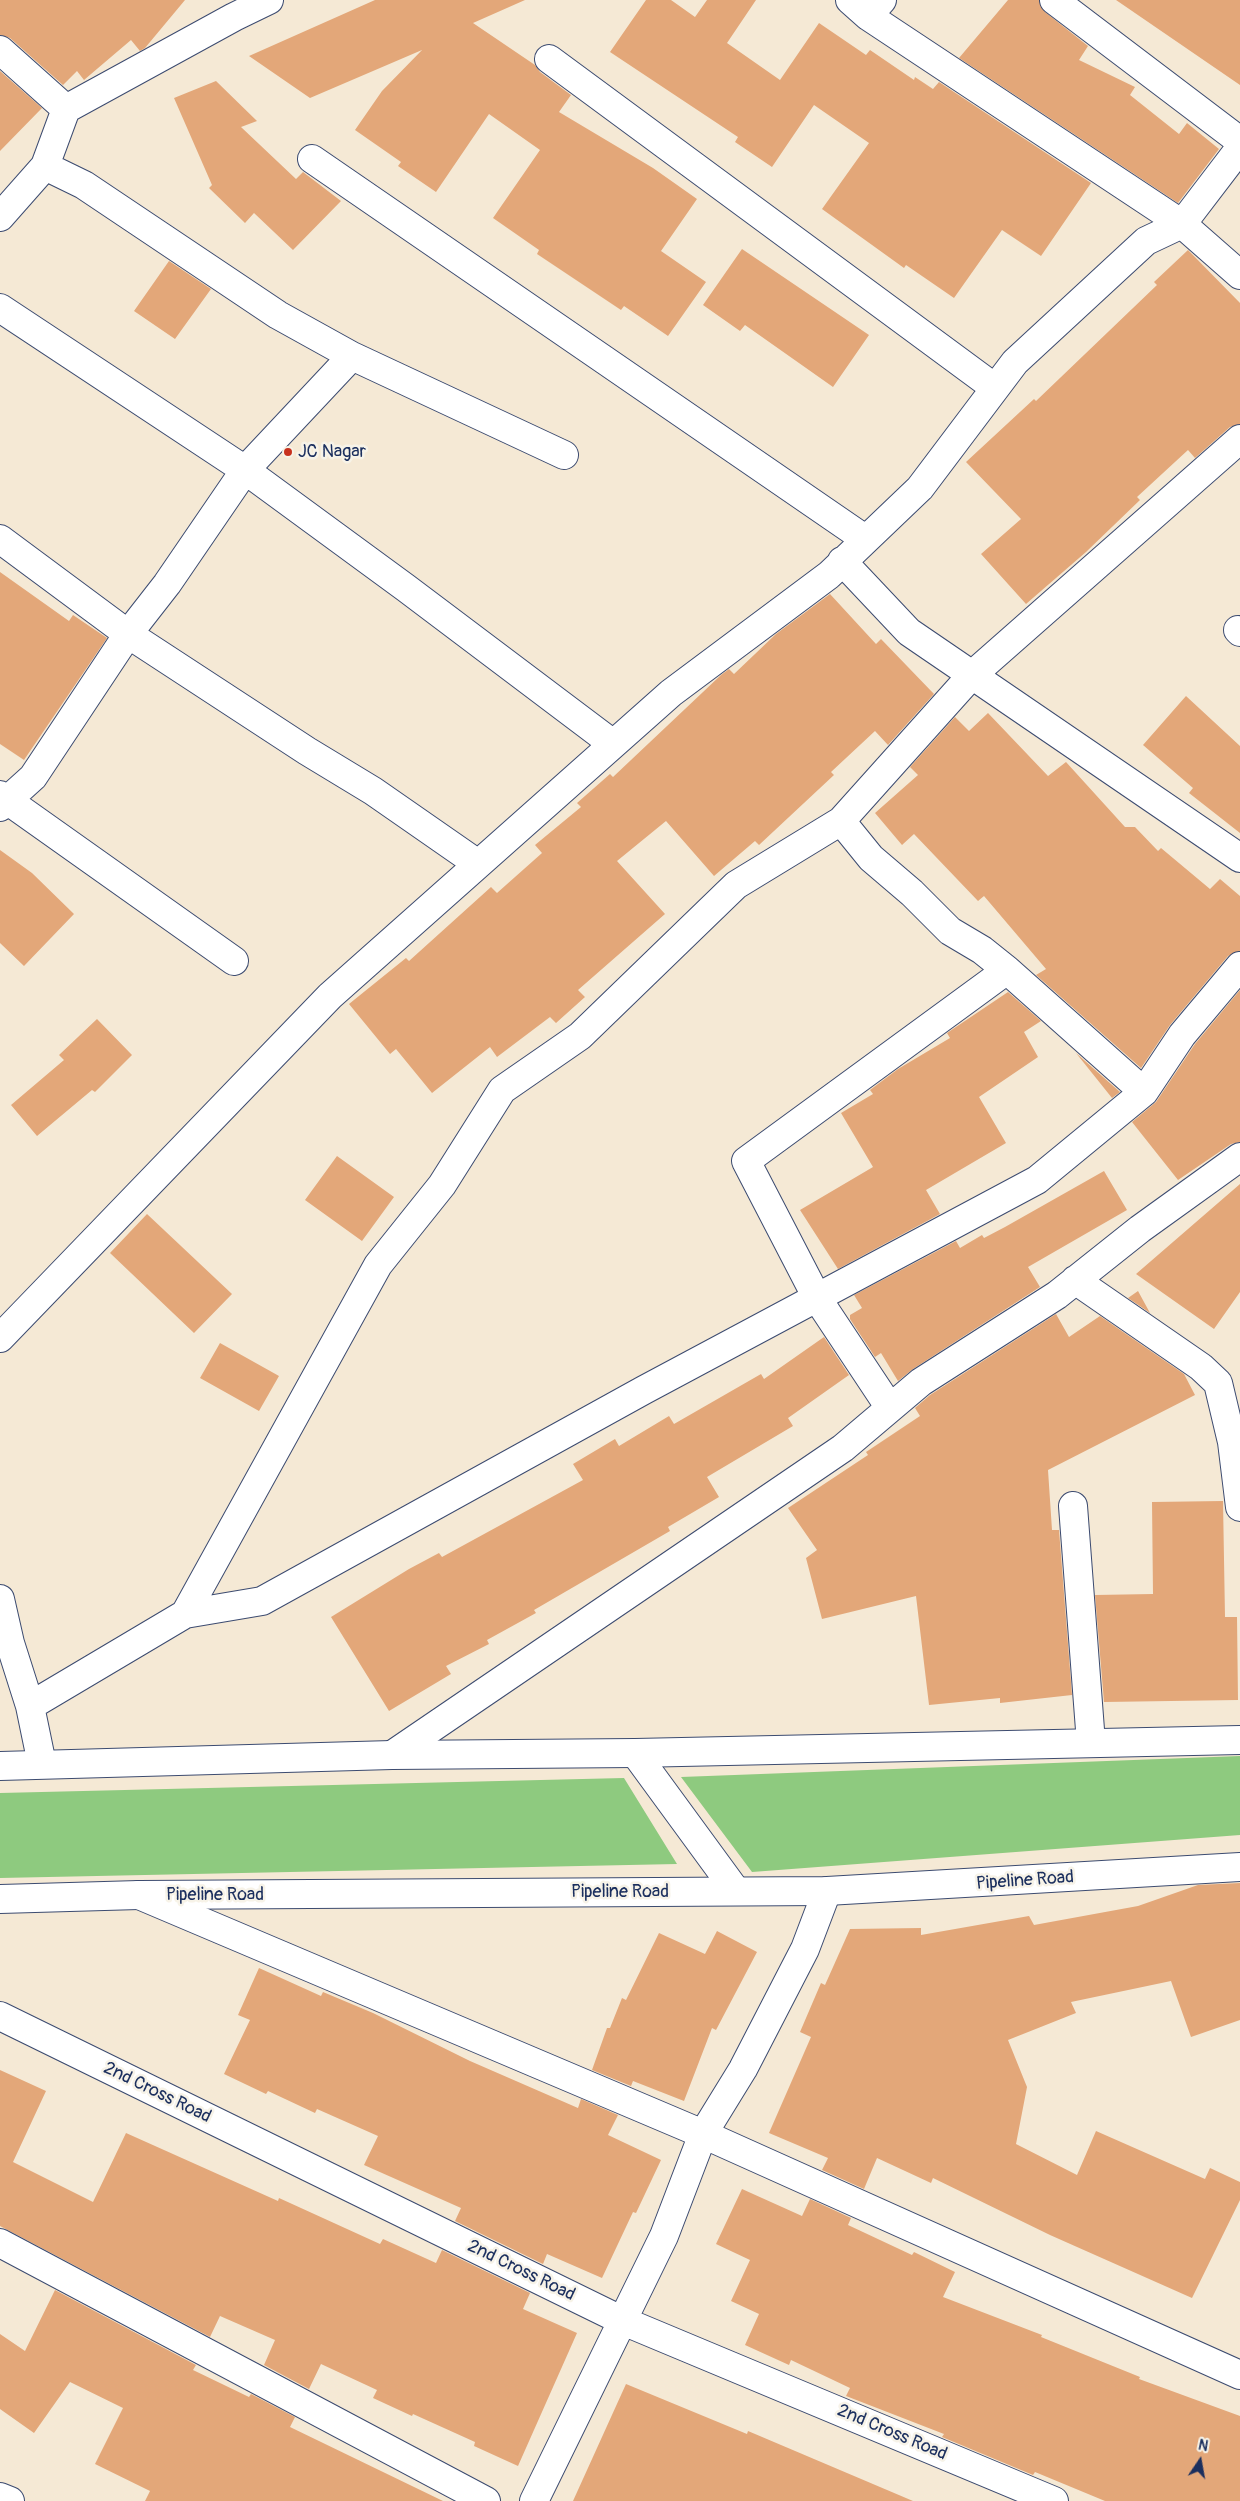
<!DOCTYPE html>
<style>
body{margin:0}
#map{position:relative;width:1240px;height:2501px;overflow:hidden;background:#f5e9d5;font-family:Pangolin,sans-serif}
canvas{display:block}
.north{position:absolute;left:1175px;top:2436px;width:50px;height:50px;-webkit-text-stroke:4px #f7f3e8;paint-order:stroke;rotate:12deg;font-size:14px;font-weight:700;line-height:20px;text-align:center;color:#1b2f5e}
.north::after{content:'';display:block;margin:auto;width:18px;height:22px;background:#1b2f5e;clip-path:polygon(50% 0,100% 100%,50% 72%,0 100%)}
</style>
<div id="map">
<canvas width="1240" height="2501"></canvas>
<div class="north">N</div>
</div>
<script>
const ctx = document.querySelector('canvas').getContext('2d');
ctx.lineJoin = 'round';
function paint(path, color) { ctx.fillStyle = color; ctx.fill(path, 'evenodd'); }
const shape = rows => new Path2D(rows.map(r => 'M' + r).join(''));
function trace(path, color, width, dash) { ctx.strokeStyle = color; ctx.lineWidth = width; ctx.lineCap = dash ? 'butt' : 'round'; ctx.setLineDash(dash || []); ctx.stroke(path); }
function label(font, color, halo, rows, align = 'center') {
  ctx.font = font + ' Pangolin,sans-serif'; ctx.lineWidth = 5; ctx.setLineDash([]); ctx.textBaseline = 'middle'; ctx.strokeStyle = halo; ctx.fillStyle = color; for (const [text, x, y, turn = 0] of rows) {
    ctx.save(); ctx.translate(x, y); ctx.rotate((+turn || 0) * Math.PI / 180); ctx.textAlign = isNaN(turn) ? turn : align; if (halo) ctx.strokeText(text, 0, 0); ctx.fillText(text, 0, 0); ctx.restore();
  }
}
paint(shape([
 [1240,1756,1240,1835,752,1872,681,1777],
 [624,1778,677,1864,0,1878,0,1793]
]), '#8eca7f');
paint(shape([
 [0,0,185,0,145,48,140,51,131,40,84,80,77,71,63,85,10,38,0,35],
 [375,0,525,0,473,23,535,65,540,72,571,95,559,112,653,168,697,199,661,251,706,282,668,336,624,306,621,310,537,254,539,250,493,218,540,150,489,114,436,192,398,166,401,162,355,130,382,91,422,50,310,98,249,56],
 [646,0,671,0,695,17,707,0,756,0,727,43,780,80,819,23,866,55,870,50,914,80,915,77,933,89,939,82,1091,183,1041,256,1002,230,954,298,906,265,904,268,822,209,869,143,814,105,772,167,735,142,738,137,610,52],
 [1008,0,1039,0,1045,12,1088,46,1079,60,1135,87,1130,95,1179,134,1187,123,1219,149,1178,203,959,58],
 [1116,0,1240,0,1240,85],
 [0,71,42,108,0,151],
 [216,81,257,121,241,127,296,179,303,172,341,201,293,250,254,213,245,223,209,188,212,185,174,98],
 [742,249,869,335,833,387,745,325,740,331,703,305],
 [1188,250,1240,303,1240,424,1230,427,1195,458,1188,450,1137,497,1140,500,1086,552,1026,604,981,554,1021,519,966,462,1034,399,1036,401,1157,285,1154,282],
 [169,261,211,289,175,339,134,311],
 [0,572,69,621,73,615,107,638,24,760,0,744],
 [830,594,876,644,881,639,934,694,888,745,875,731,831,772,834,775,759,845,755,841,714,876,666,821,617,861,665,914,578,990,585,997,556,1023,550,1017,497,1057,490,1047,432,1093,396,1049,390,1054,349,1004,406,958,409,961,491,887,497,893,542,853,535,845,581,807,577,803,610,774,613,777,721,675,729,669,734,674,776,634],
 [1186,696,1240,746,1240,833,1189,793,1193,788,1143,745],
 [988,713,1048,776,1066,762,1125,827,1135,827,1158,851,1161,848,1210,889,1220,879,1240,896,1240,951,1228,956,1170,1025,1141,1068,1036,975,1046,969,984,896,978,901,914,834,902,845,875,813,918,775,910,767,955,717,969,731],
 [0,850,32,873,74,914,24,966,0,943],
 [1240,990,1240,1142,1231,1144,1178,1180,1132,1122,1156,1102,1195,1044],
 [1008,992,1041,1021,1024,1032,1038,1057,979,1097,1006,1143,926,1190,940,1214,838,1269,800,1210,873,1167,841,1113,873,1094,870,1090,898,1069,950,1038,947,1033],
 [97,1019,132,1055,95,1092,92,1090,37,1136,11,1105,64,1060,59,1055],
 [1076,1053,1120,1092,1112,1098],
 [337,1156,394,1197,362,1241,305,1200],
 [1104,1171,1127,1210,1028,1267,1040,1287,913,1369,898,1381,881,1353,875,1357,850,1319,850,1315,862,1308,854,1295,956,1241,960,1248,982,1235,984,1238,1005,1227],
 [1240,1184,1240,1292,1214,1329,1136,1274],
 [147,1214,232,1294,194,1333,110,1253],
 [1138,1291,1150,1313,1128,1298],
 [1056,1314,1069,1337,1100,1316,1184,1374,1195,1395,1048,1470,1052,1530,1059,1530,1072,1695,1000,1703,1000,1698,929,1705,916,1596,822,1619,806,1558,817,1550,788,1508,868,1455,866,1452,920,1416,915,1408,930,1395],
 [824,1337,849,1375,788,1418,793,1426,707,1477,719,1497,668,1527,670,1531,534,1610,536,1613,487,1640,489,1644,446,1666,451,1674,389,1711,331,1617,409,1569,439,1553,442,1557,583,1480,573,1464,615,1439,619,1446,669,1416,674,1424,761,1374,764,1379],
 [220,1343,279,1376,259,1411,200,1378],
 [1223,1501,1225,1617,1237,1617,1238,1700,1104,1702,1095,1595,1153,1594,1152,1502],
 [1240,1883,1240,2020,1191,2037,1171,1981,1071,2002,1076,2013,1008,2040,1027,2087,1016,2144,1077,2175,1096,2131,1205,2179,1210,2168,1240,2182,1240,2200,1192,2298,1050,2235,933,2178,931,2183,877,2158,864,2189,822,2170,828,2158,769,2133,811,2037,800,2032,821,1983,825,1985,850,1929,921,1928,921,1935,1029,1916,1034,1925,1138,1906,1198,1885],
 [717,1931,757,1952,716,2030,712,2028,684,2101,633,2081,631,2086,592,2070,607,2028,610,2028,622,1998,626,2000,659,1933,705,1954],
 [259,1968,321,1996,323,1992,373,2013,470,2061,578,2108,581,2099,618,2115,608,2135,661,2160,636,2213,633,2212,602,2278,547,2254,543,2264,455,2221,461,2208,364,2165,378,2136,317,2109,315,2113,268,2091,266,2094,224,2074,250,2020,238,2015],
 [0,2070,46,2091,13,2162,93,2202,126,2133,278,2201,279,2198,380,2244,383,2239,436,2263,442,2250,530,2293,523,2309,577,2333,518,2466,474,2446,475,2442,413,2414,412,2416,373,2398,377,2390,321,2364,309,2389,264,2365,275,2340,220,2316,210,2337,0,2226],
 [742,2189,802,2216,810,2199,851,2218,848,2225,912,2255,914,2252,955,2272,943,2297,1042,2335,1041,2337,1140,2377,1139,2379,1240,2416,1240,2501,1105,2501,1035,2472,1033,2475,942,2437,944,2434,846,2396,850,2388,791,2360,789,2365,745,2345,759,2314,731,2301,750,2260,716,2244],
 [55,2290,196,2365,193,2370,249,2397,251,2394,295,2417,290,2427,443,2501,145,2501,150,2491,95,2464,123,2408,70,2382,34,2433,0,2409,0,2334,25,2351],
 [626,2384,747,2434,748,2431,913,2501,573,2501]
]), '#e3a779');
const minor = shape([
 [850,0,868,16],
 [1054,0,1240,141],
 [0,50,66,109,45,166,84,185,278,315,352,356,245,470,167,584,128,634,33,777,0,807],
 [549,59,995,388],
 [66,109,234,17,269,0],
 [1240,148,1182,224,1240,275],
 [312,159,865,539],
 [0,217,45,166],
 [0,308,245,470,406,588,613,744],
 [352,356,564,455],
 [0,539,128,634,307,751,373,791,478,864],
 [842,561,909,632,1240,858],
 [1238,630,1240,632],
 [0,795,234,961],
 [841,821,871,858,912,893,950,931,982,950,1007,970,1144,1092],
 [1075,1280,1201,1367,1218,1383,1232,1442,1240,1507],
 [0,1338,330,996,671,693,829,575,920,488,1015,362,1146,241,1182,224,868,16,882,0],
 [890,1408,817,1298,746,1161,1007,970],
 [1073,1506,1091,1743],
 [0,1599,10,1643],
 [185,1614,378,1265,442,1185,502,1090,580,1036,736,885,841,821,971,676,1240,439],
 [0,1640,10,1643,30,1706,42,1764],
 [30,1706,185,1614,262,1601,644,1390,1037,1180,1144,1092,1182,1035,1240,966],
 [635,1753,736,1891],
 [392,1755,843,1448,921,1382,1057,1295,1140,1229,1240,1157],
 [139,1895,703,2134,1240,2375],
 [0,2016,623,2321,1054,2501],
 [0,2243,486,2501],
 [0,2497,10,2501],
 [534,2501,664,2236,703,2134,743,2069,805,1949,827,1891]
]);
const major = shape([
 [0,1766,392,1755,635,1753,1240,1740],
 [0,1899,139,1895,827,1891,1240,1867]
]);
trace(minor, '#3c4b70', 30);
trace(major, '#3c4b70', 30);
trace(minor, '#fff', 28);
trace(major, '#fff', 28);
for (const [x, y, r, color] of [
 [288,452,5,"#c8321e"]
]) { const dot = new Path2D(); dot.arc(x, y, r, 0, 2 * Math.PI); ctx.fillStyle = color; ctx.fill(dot); trace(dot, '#f7f3e8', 2); }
label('18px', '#1b2f5e', '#f7f3e8', [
 ["JC Nagar",298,452]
], 'left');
label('18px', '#1b2f5e', '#f7f3e8', [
 ["Pipeline Road",1025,1881,-4],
 ["Pipeline Road",620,1892],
 ["Pipeline Road",215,1895],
 ["2nd Cross Road",157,2093,26],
 ["2nd Cross Road",521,2271,26],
 ["2nd Cross Road",892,2433,23]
]);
</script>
